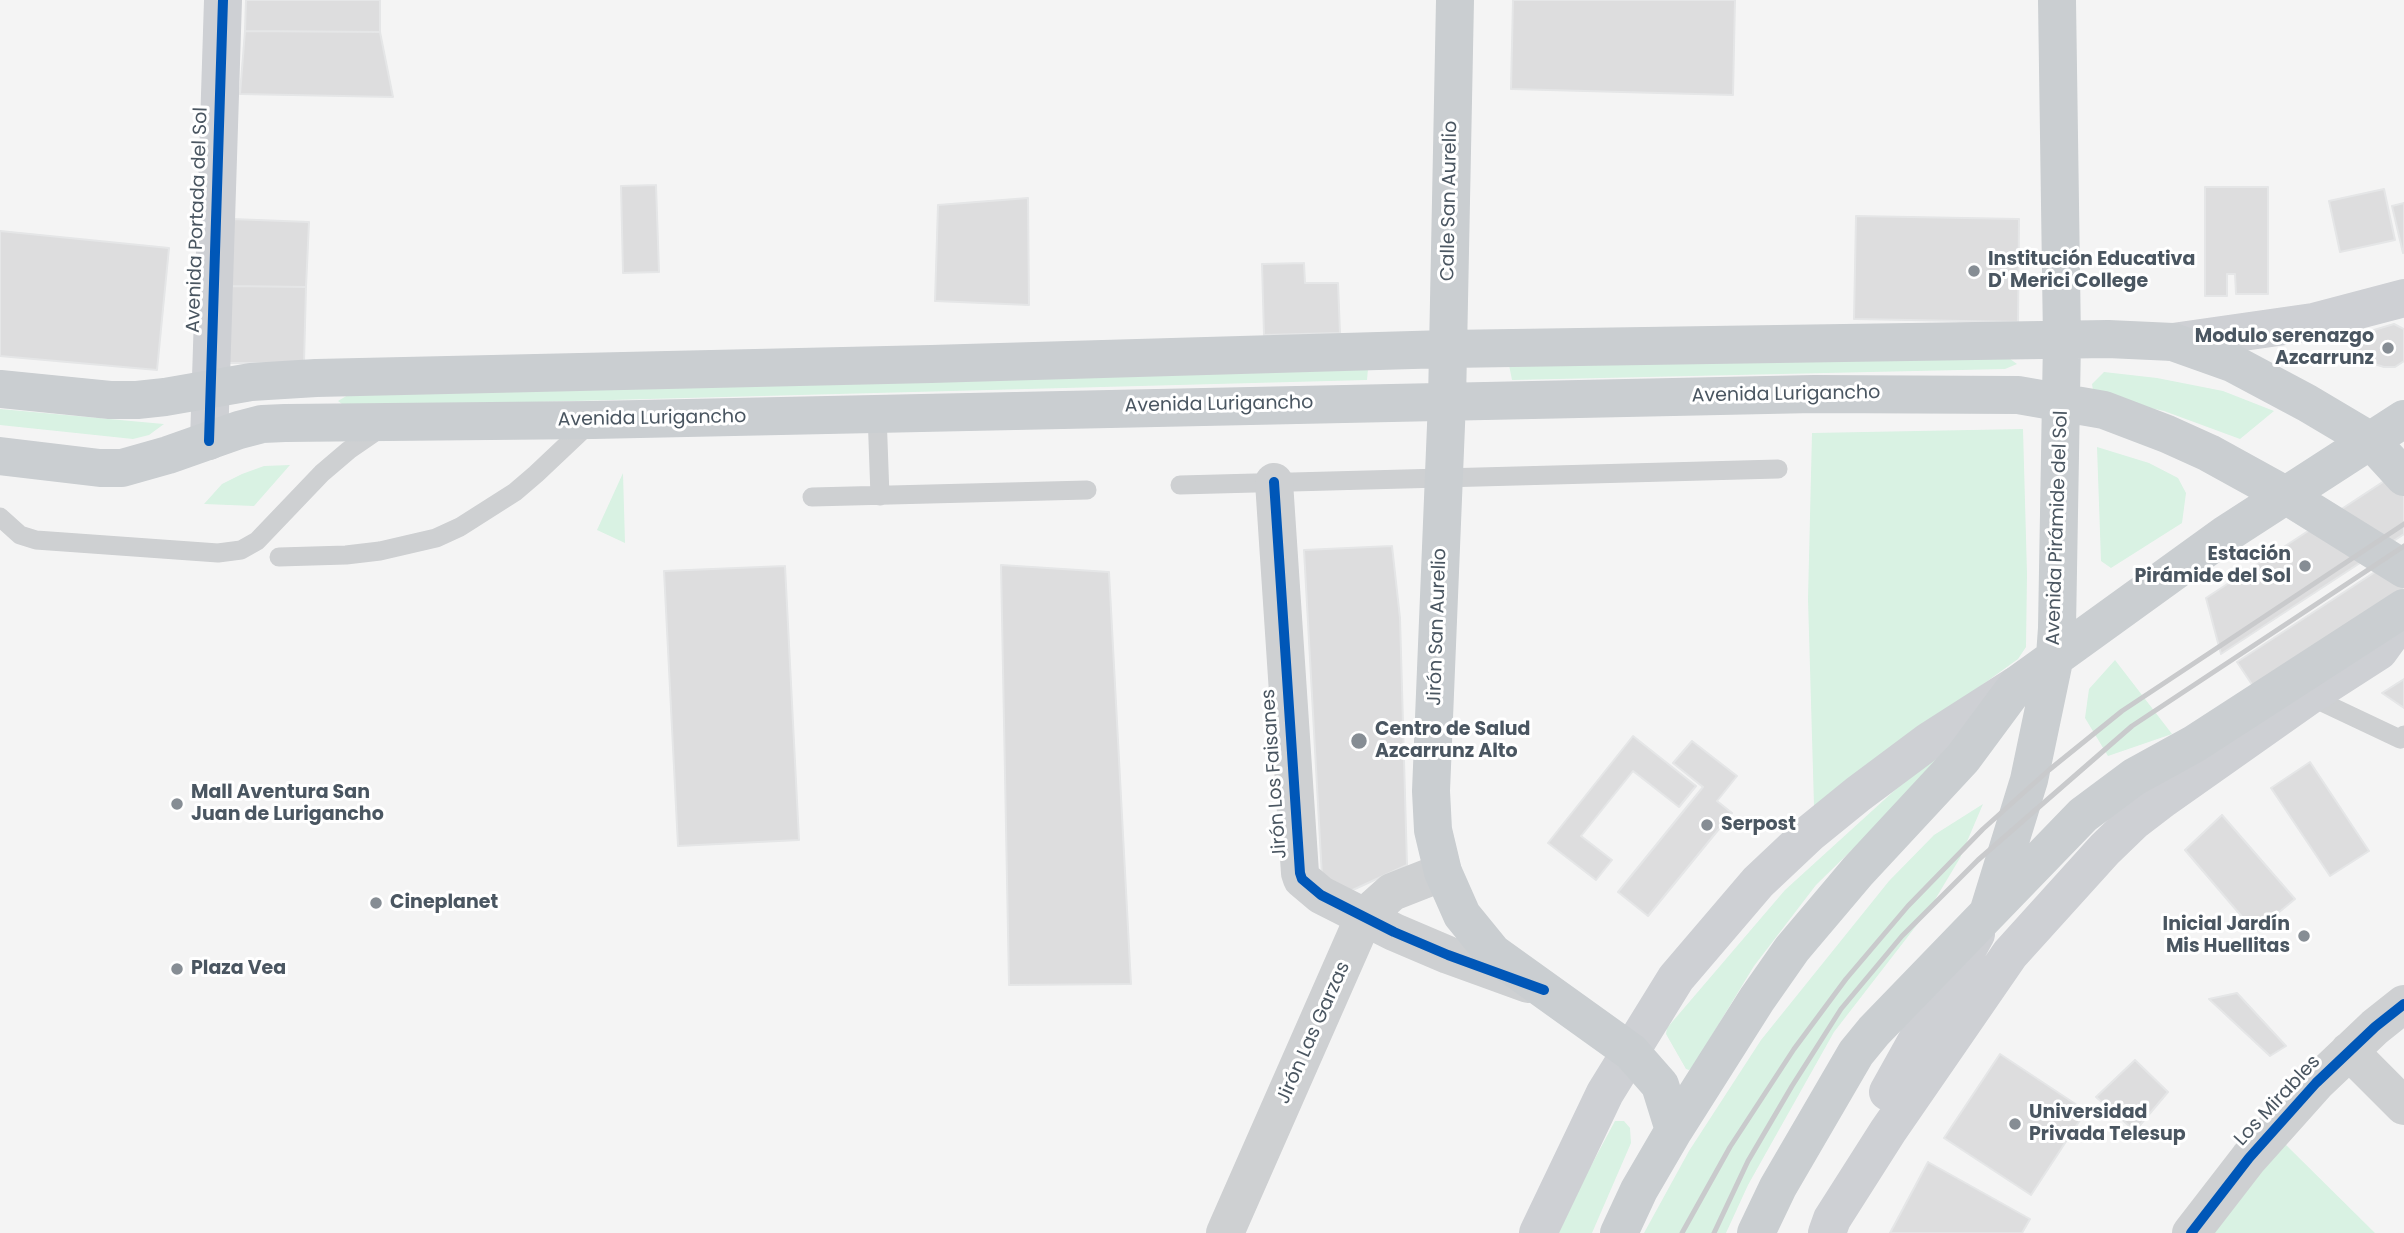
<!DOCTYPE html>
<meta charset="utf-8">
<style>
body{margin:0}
canvas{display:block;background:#f4f4f4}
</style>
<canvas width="2404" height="1233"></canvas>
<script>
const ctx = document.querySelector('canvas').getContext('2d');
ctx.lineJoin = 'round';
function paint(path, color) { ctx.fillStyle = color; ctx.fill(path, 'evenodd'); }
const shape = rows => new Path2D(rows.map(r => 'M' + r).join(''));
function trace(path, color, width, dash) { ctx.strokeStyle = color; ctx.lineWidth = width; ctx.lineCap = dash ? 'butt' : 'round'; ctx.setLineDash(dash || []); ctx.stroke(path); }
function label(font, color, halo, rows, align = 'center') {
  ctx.font = font + ' Poppins,sans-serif'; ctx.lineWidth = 6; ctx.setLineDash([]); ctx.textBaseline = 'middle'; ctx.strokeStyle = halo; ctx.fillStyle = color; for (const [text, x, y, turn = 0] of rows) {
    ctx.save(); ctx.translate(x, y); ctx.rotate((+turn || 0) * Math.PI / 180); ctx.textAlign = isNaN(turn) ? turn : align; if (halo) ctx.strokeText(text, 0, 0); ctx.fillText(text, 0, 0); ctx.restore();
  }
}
paint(shape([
 [2006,356,2017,364,2005,369,1512,380,1509,365],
 [1368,369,1367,380,346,407,338,401,348,395],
 [2104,372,2157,378,2223,391,2274,411,2240,439,2164,411,2094,396,2092,384],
 [0,409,164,424,149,435,133,439,0,425],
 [2023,429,2027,574,2026,647,2018,659,1814,806,1808,599,1812,433],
 [2097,447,2149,463,2178,478,2186,493,2182,523,2111,568,2101,561],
 [290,465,254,506,204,504,222,484,242,474,264,466],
 [623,473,625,543,597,530],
 [2115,660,2172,734,2108,756,2085,718,2089,689],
 [1940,755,1914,789,1816,885,1754,966,1692,1068,1689,1070,1686,1069,1666,1034,1667,1028,1785,890,1895,790],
 [1983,804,1960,858,1930,908,1834,1032,1748,1185,1726,1233,1644,1233,1689,1151,1761,1040,1889,881,1934,835],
 [1615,1121,1624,1121,1630,1128,1631,1143,1592,1233,1555,1233],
 [2283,1142,2375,1233,2212,1233]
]), '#d9f2e3');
const building = shape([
 [246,0,380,0,380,32,245,31,246,0],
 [1513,0,1735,0,1733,95,1511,89,1513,0],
 [245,31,380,32,393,97,240,94,245,31],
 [656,185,659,272,623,273,621,186,656,185],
 [2205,187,2268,187,2268,294,2236,294,2235,274,2227,274,2227,296,2205,296,2205,187],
 [2384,189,2395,240,2340,252,2329,201,2384,189],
 [1028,198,1029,305,935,301,938,205,1028,198],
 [2404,203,2404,252,2403,253,2392,206,2404,203],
 [1856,216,2019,219,2018,322,1854,319,1856,216],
 [232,219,309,222,306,287,232,286,232,219],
 [0,231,169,248,157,370,0,356,0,231],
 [1304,263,1305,283,1338,283,1340,333,1264,335,1262,264,1304,263],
 [232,286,306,287,304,363,227,363,232,286],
 [2394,324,2404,329,2404,361,2395,367,2384,367,2374,364,2353,350,2364,333,2394,324],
 [2404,468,2404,534,2221,654,2206,598,2404,468],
 [1392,546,1400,618,1407,865,1344,894,1322,877,1304,550,1392,546],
 [2404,553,2404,591,2255,689,2237,662,2404,553],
 [1001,565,1109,572,1131,984,1009,985,1001,565],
 [785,566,799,840,678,846,664,571,785,566],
 [2404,679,2404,708,2382,693,2404,679],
 [1633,736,1696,786,1679,807,1633,771,1581,836,1612,860,1596,880,1548,843,1633,736],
 [1692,741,1737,776,1717,801,1732,813,1648,916,1618,892,1703,787,1673,763,1692,741],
 [2310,762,2369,851,2330,876,2271,788,2310,762],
 [2222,815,2295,899,2255,932,2185,850,2222,815],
 [2237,993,2286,1046,2270,1056,2209,999,2237,993],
 [2000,1054,2086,1111,2031,1195,1944,1138,2000,1054],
 [2135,1060,2168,1092,2135,1131,2096,1097,2135,1060],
 [1928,1162,2030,1219,2022,1233,1890,1233,1928,1162]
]);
paint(building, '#ddddde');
trace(building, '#e5e6e7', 2);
trace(shape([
 [877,413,880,496],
 [1180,485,1778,469],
 [812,497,1087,490],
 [0,517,20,535,36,540,218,553,241,550,257,541,322,473,349,450,381,428],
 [279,557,346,555,380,551,436,538,460,527,515,492,536,474,590,423],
 [2309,696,2400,739,2404,735]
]), '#ced0d2', 19);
trace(shape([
 [1274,482,1300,873,1302,879,1321,895,1394,932,1448,955,1528,984],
 [2349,1051,2404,1106],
 [1225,1233,1364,917,1392,892,1443,872],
 [2191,1233,2249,1158,2316,1083,2375,1027,2404,1004]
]), '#ced0d2', 38);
trace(shape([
 [2173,342,2313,322,2404,298],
 [209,441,223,0],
 [1888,1092,1976,934],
 [1538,1233,1605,1093,1676,978,1758,882,1810,833,1858,794,1929,741,2015,686],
 [1827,1233,1832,1219,1888,1131,2010,954,2105,849,2133,822,2163,799,2309,696,2379,651,2404,616]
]), '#ced0d4', 38);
trace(shape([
 [1455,0,1447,401,1431,791,1433,830,1443,872,1462,915,1493,953,1631,1052,1660,1085,1674,1130],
 [0,389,110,400,137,400,165,397,251,382,316,378,931,364,1447,349,2108,339,2173,342,2232,363,2307,403,2371,441,2404,477],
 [0,456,100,468,122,468,168,455,239,430,262,424,285,423,593,420,1814,394,2018,395,2104,410,2167,434,2209,453,2287,496,2404,569],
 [1988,913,2029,780,2055,656,2057,628,2062,340,2057,0],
 [1619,1233,1639,1190,1674,1130,1757,999,1792,949,1858,871,1963,758,2017,685,2226,534,2404,419],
 [1756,1233,1778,1187,1856,1053,1874,1031,2083,815,2134,777,2194,744,2404,608]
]), '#caced1', 38);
trace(shape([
 [1682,1233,1730,1147,1794,1049,1846,979,1908,906,1983,829,2049,770,2122,711,2404,524],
 [1714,1233,1748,1161,1792,1086,1841,1009,1902,936,1978,860,2132,726,2404,546]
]), '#c9cacc', 5);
trace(shape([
 [209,441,223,0],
 [1274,482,1300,873,1302,879,1321,895,1394,932,1448,955,1544,990],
 [2191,1233,2249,1158,2316,1083,2375,1027,2404,1004]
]), '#0057b8', 10);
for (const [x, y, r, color] of [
 [1974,271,7,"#868d94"],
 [2388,348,7,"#868d94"],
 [2305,566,7,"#868d94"],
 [1359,741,9,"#868d94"],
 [177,804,7,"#868d94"],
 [1707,825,7,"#868d94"],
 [376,903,7,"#868d94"],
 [2304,936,7,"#868d94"],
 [177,969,7,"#868d94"],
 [2015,1124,7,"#868d94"]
]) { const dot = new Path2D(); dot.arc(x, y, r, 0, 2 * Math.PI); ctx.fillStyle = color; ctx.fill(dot); trace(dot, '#fff', 2.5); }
label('19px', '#4a5661', '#fff', [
 ["Calle San Aurelio",1450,201,-89],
 ["Avenida Portada del Sol",198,220,-88],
 ["Avenida Lurigancho",1786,395,-1],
 ["Avenida Lurigancho",1219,405,-1],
 ["Avenida Lurigancho",652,419,-1],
 ["Avenida Pirámide del Sol",2058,528,-88],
 ["Jirón San Aurelio",1438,627,-88],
 ["Jirón Los Faisanes",1275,774,-94],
 ["Jirón Las Garzas",1314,1033,-66],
 ["Los Mirables",2278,1101,-47]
]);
label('bold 19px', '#4a5661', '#fff', [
 ["Institución Educativa",1988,260],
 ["D' Merici College",1988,282],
 ["Modulo serenazgo",2374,337,"right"],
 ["Azcarrunz",2374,359,"right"],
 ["Estación",2291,555,"right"],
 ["Pirámide del Sol",2291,577,"right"],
 ["Centro de Salud",1375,730],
 ["Azcarrunz Alto",1375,752],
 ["Mall Aventura San",191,793],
 ["Juan de Lurigancho",191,815],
 ["Serpost",1721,825],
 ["Cineplanet",390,903],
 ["Inicial Jardín",2290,925,"right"],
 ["Mis Huellitas",2290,947,"right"],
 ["Plaza Vea",191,969],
 ["Universidad",2029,1113],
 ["Privada Telesup",2029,1135]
], 'left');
</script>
